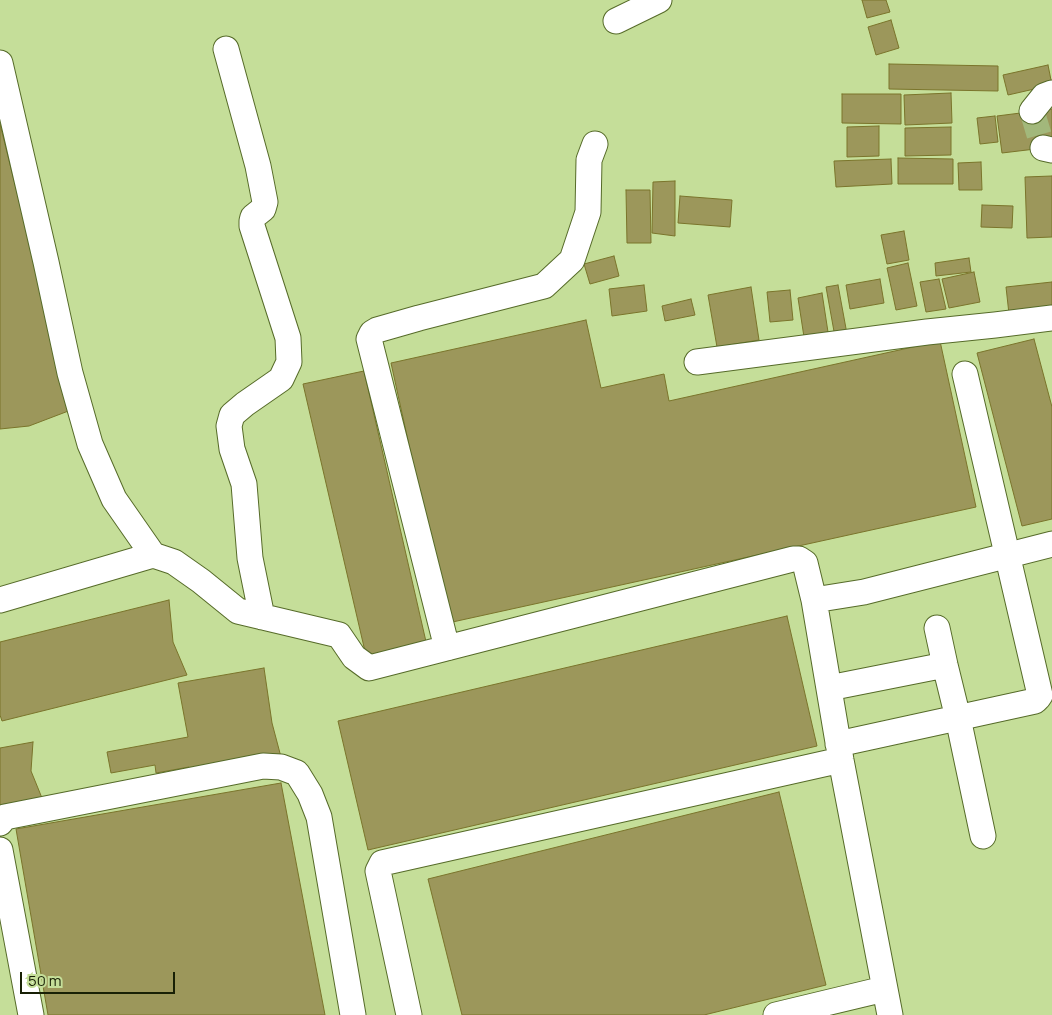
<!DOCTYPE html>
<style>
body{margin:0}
#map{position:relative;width:1052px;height:1015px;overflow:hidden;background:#c5de99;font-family:Manrope,sans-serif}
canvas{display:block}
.scale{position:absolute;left:20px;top:972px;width:155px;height:22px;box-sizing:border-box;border:2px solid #182005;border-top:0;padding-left:6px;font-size:15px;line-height:18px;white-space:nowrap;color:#182005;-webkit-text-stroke:4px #c5de99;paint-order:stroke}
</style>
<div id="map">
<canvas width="1052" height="1015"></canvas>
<div class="scale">50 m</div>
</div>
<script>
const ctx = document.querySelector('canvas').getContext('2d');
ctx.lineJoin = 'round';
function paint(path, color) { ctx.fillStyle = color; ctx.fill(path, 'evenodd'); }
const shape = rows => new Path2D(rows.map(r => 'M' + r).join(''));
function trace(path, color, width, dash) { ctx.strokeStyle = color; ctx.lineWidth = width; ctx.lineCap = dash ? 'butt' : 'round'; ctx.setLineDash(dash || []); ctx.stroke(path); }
const building = shape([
 [862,0,886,0,890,12,867,18,862,0],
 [891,20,899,48,876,55,868,27,891,20],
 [889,64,998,66,998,91,889,89,889,64],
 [1048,65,1052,85,1008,95,1003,75,1048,65],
 [951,93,952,123,905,125,904,95,951,93],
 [842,94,901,94,901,124,842,123,842,94],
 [1052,109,1052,147,1002,153,997,116,1052,109],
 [995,116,998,142,980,144,977,118,995,116],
 [0,124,71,410,29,426,0,429,0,124],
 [879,126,879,156,847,157,847,127,879,126],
 [951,127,951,155,905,156,905,128,951,127],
 [898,158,953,159,953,184,898,184,898,158],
 [891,159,892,184,836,187,834,161,891,159],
 [981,162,982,190,959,190,958,163,981,162],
 [1052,176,1052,237,1027,238,1025,177,1052,176],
 [675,181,675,236,652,233,653,182,675,181],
 [626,190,650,190,651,243,627,243,626,190],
 [680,196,732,200,730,227,678,223,680,196],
 [982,205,1013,206,1012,228,981,227,982,205],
 [904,231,909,260,887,264,881,235,904,231],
 [614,256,619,276,590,284,584,264,614,256],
 [969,258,971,272,936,276,935,263,969,258],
 [908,263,917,306,896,310,887,268,908,263],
 [974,272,980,302,949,308,942,279,974,272],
 [880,279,884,303,850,309,846,285,880,279],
 [939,279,946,309,926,312,920,282,939,279],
 [1052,282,1052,309,1009,314,1006,287,1052,282],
 [644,285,647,311,612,316,609,289,644,285],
 [838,285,847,334,835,337,826,287,838,285],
 [751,287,759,340,717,347,708,295,751,287],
 [790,290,793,320,770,322,767,292,790,290],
 [822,293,828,332,804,337,798,298,822,293],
 [691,299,695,315,665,321,662,306,691,299],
 [586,320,601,388,664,374,669,401,940,341,976,507,448,623,391,363,586,320],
 [1034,339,1052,407,1052,519,1022,526,977,353,1034,339],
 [364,371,427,646,367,660,303,384,364,371],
 [169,600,173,642,187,675,2,721,0,715,0,642,169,600],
 [787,616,817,746,368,850,338,721,787,616],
 [264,668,272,723,281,757,190,774,189,767,156,773,155,765,111,773,107,752,188,737,178,683,264,668],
 [33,742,31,771,42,798,0,805,0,748,33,742],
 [281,783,325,1015,48,1015,16,829,281,783],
 [779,792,826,985,704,1015,462,1015,428,879,779,792]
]);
paint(building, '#9c975b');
trace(building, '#7a742b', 1);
trace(shape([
 [1032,111,1043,148]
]), '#a2b87b', 25, [25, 12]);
const minor = shape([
 [616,21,659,0],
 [226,49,258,166,265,202,263,209,253,217,252,221,252,226,288,338,289,362,281,379,245,404,232,415,229,426,232,449,244,484,250,558,262,617],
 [0,63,46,262,70,373,90,444,114,499,153,555],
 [1032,111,1044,96,1052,93],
 [1043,148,1052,150],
 [697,362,927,332,995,325,1052,318],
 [0,600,153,555,174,562,201,581,238,611,339,635,354,657,369,668,793,559,799,559,805,563,814,600,864,592,1052,544],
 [814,600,841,760,890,1015],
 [937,628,945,665,958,718,983,836],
 [447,648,369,339,372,333,377,330,419,318,544,286,572,260,588,212,589,160,595,144],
 [829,688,945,665],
 [838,744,1035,701,1038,698,1040,695,965,374],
 [0,823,5,817,263,766,281,767,297,773,310,794,319,817,353,1015],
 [0,850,31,1015],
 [409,1015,378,871,382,863,841,760],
 [776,1015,884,989]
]);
trace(minor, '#566b29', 27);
trace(minor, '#fff', 25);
</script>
